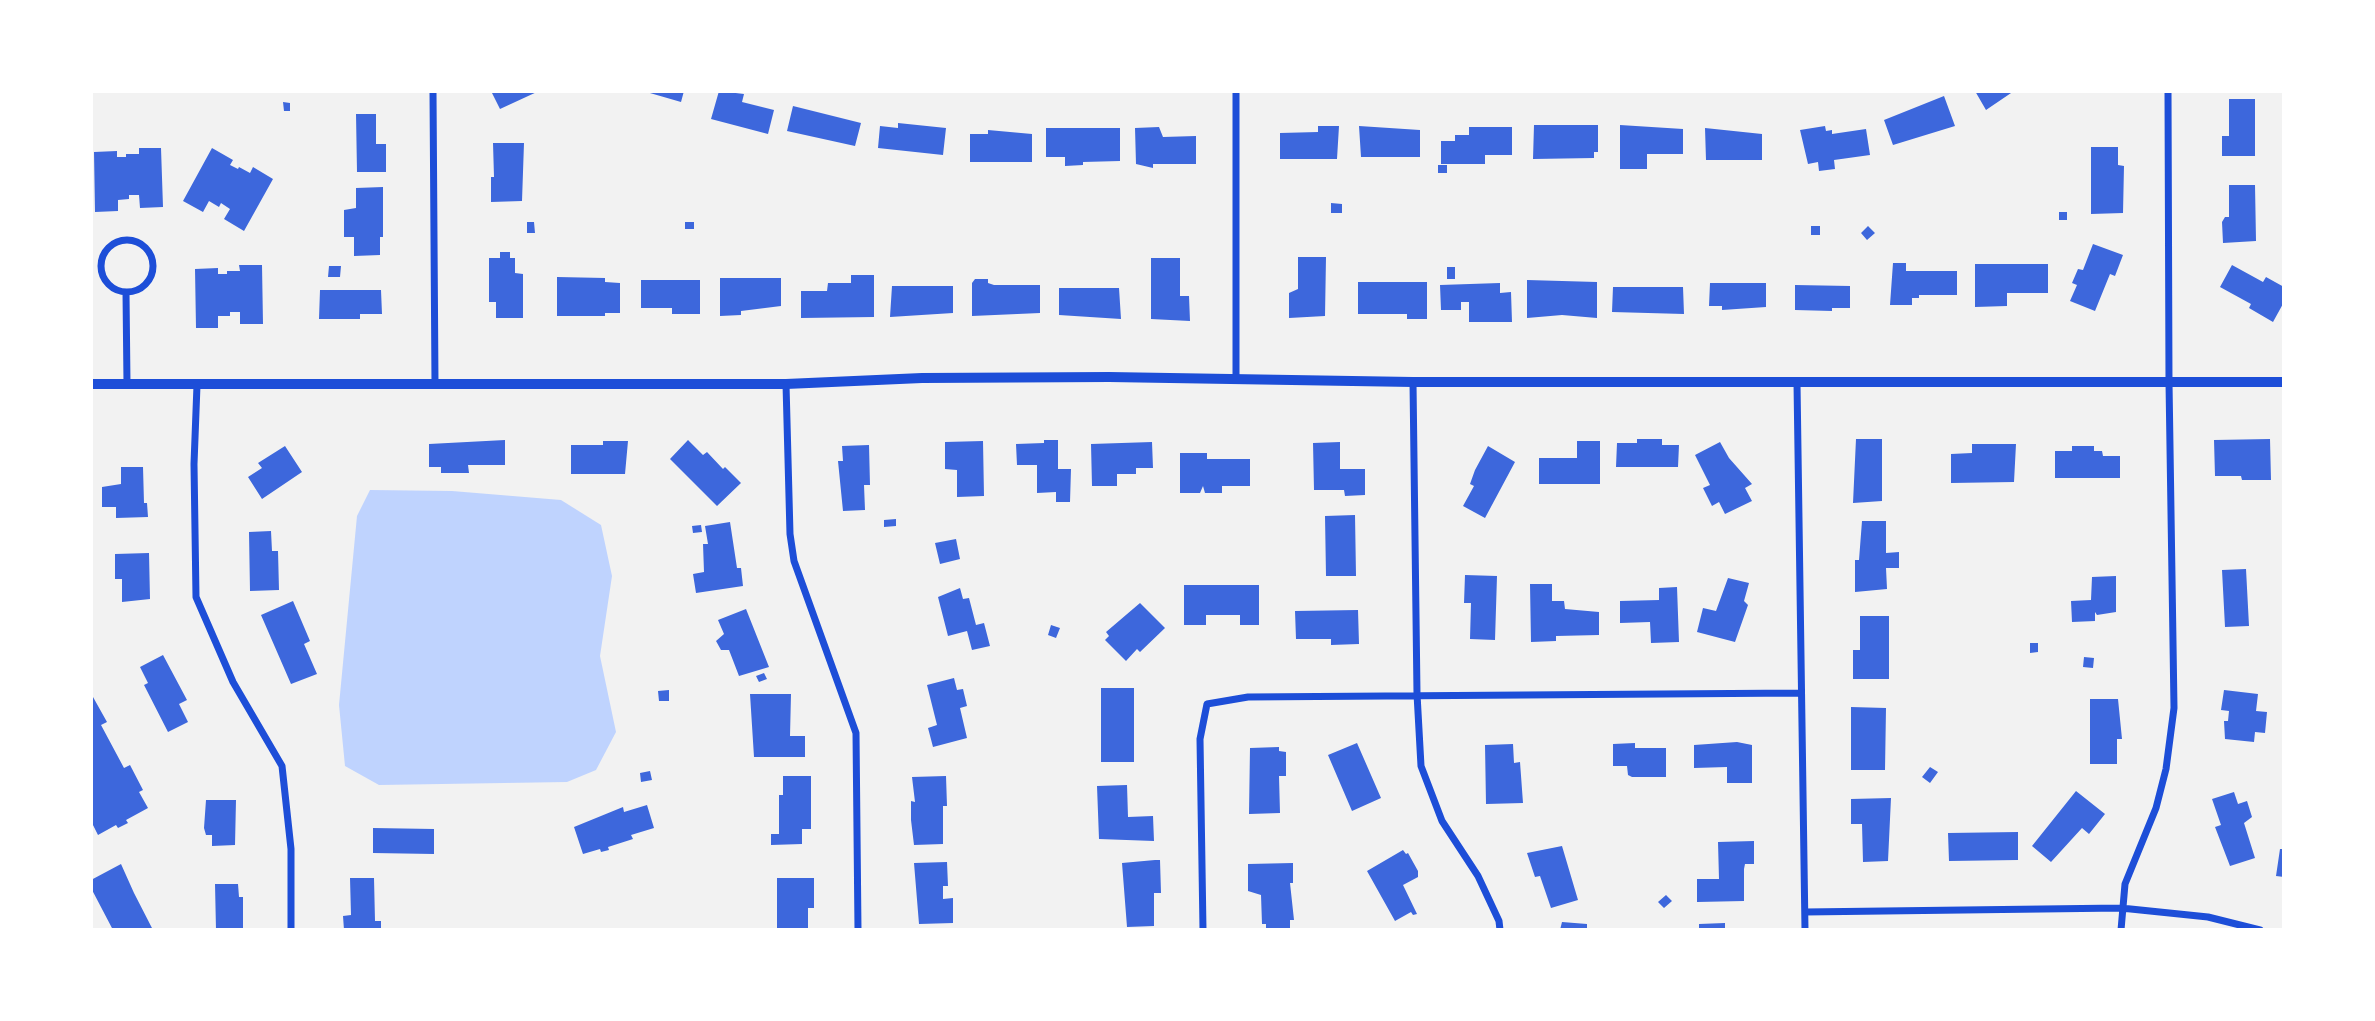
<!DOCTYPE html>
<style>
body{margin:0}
#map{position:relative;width:2375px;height:1021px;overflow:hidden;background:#f2f2f2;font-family:Rubik,sans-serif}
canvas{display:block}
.frame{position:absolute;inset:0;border:93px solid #fff;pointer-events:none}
</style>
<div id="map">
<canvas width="2375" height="1021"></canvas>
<div class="frame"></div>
</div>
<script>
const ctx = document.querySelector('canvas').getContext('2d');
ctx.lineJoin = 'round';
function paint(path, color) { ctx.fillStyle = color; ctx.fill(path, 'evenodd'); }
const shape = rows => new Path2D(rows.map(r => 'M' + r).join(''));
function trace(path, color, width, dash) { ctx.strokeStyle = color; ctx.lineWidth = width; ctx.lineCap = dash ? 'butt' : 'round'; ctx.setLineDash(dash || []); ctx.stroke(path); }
paint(shape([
 [370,490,452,491,561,500,601,525,612,576,600,656,616,732,596,770,567,782,379,785,345,766,339,705,357,516]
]), '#bfd3fe');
paint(shape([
 [491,91,539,91,500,109],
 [643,91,684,91,681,102],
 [719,91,744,94,742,102,774,110,768,134,711,119],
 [1975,91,2014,91,1986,110],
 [1944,96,1955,126,1893,145,1884,120],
 [2229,99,2255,99,2255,156,2222,156,2222,136,2229,136],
 [283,102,290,103,290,111,284,111],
 [793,106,861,123,855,146,787,131],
 [356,114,376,114,376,144,386,144,386,172,357,172],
 [898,123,946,128,943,155,878,148,880,126,898,128],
 [1534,125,1598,125,1598,152,1594,152,1594,158,1533,159],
 [1620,125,1683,129,1683,154,1647,154,1647,169,1620,169],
 [1318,126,1339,126,1337,159,1280,159,1280,133,1318,132],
 [1359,126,1420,130,1420,157,1361,157],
 [1825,126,1826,131,1832,130,1832,134,1866,129,1870,155,1834,160,1835,169,1819,171,1818,162,1808,164,1800,130],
 [1159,127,1163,137,1196,136,1196,164,1153,164,1153,168,1136,164,1135,128],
 [1469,127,1512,127,1512,155,1485,155,1485,164,1441,164,1441,141,1455,141,1455,135,1469,135],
 [1046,128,1120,128,1120,161,1083,162,1083,165,1065,166,1065,157,1046,157],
 [1705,128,1762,134,1762,160,1706,160],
 [988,130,1032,134,1032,162,970,162,970,134,988,134],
 [493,143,524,143,522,201,491,202,491,177,494,177],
 [2091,147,2118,147,2118,165,2124,166,2123,213,2091,214],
 [139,148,161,148,163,207,140,208,139,195,129,195,129,199,118,200,118,211,95,212,94,152,117,151,117,157,126,157,126,154,139,154],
 [212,148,233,160,230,165,238,169,239,167,250,173,253,167,273,179,244,231,224,219,230,209,221,203,219,207,209,201,203,212,183,201],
 [1438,165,1447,165,1447,173,1438,173],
 [2229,185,2255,185,2256,241,2223,243,2222,222,2225,217,2229,217],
 [383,187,383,237,380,237,380,255,354,256,354,237,344,237,344,210,356,208,356,188],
 [1331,203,1342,204,1342,213,1331,213],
 [2059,212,2067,212,2067,220,2059,220],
 [527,222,534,222,535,233,527,233],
 [685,222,694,222,694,229,685,229],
 [1811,226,1820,226,1820,235,1811,235],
 [1868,226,1875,233,1867,240,1861,233],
 [2093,244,2123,255,2115,276,2110,274,2095,311,2070,301,2077,285,2072,283,2078,269,2083,270],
 [500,252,510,252,510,258,515,258,515,273,523,274,523,318,496,318,496,302,489,302,489,258,500,258],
 [1298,257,1326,257,1325,316,1289,318,1289,293,1298,289],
 [1151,258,1180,258,1180,296,1189,296,1190,321,1151,319],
 [1893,263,1906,263,1906,271,1957,271,1957,295,1919,295,1919,298,1912,298,1912,305,1890,305],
 [1975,264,2048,264,2048,293,2007,293,2007,306,1975,307],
 [239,265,262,265,263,324,240,324,240,312,230,312,230,316,218,316,218,328,196,328,195,269,218,268,218,274,227,274,227,271,240,271],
 [2232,265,2263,282,2266,277,2284,287,2284,302,2273,322,2249,308,2251,304,2220,287],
 [329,266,341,266,340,277,328,277],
 [1447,267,1455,267,1455,279,1447,279],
 [851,275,874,275,874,317,801,318,801,291,827,291,828,283,851,283],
 [557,277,605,278,605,282,620,283,620,313,605,313,605,316,557,316],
 [720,278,781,278,781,306,741,311,741,315,720,316],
 [975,279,988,279,988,283,994,285,1040,285,1040,313,972,316,972,283],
 [641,280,700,280,700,314,672,314,672,308,641,308],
 [1527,280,1597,282,1597,318,1562,315,1527,318],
 [1358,282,1427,282,1427,319,1407,319,1407,314,1358,314],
 [1500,283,1500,293,1511,292,1512,322,1469,322,1469,302,1461,302,1461,310,1441,310,1440,285],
 [1710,283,1766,283,1766,307,1722,310,1722,306,1709,306],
 [1795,285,1850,286,1850,308,1832,308,1832,311,1795,310],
 [892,286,953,286,953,313,890,317],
 [1613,287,1683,287,1684,314,1612,312],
 [1059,288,1119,288,1121,319,1059,315],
 [320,290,381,290,382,314,360,314,360,319,319,319],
 [1637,439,1662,439,1662,445,1679,445,1678,467,1616,467,1617,443,1637,443],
 [1856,439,1882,439,1882,501,1853,503],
 [2270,439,2271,480,2242,480,2241,476,2215,476,2214,440],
 [505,440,505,465,468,465,469,473,441,473,441,467,429,467,429,444],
 [688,440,703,455,707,452,723,469,725,467,741,483,717,506,670,459],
 [1044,440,1058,440,1058,469,1071,469,1070,502,1056,502,1056,492,1037,493,1037,465,1017,465,1016,444,1044,443],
 [603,441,628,441,625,474,571,474,571,445,603,445],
 [983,441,984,496,957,497,957,470,945,469,945,442],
 [1577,441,1600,441,1600,484,1539,484,1539,458,1577,458],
 [1152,442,1153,468,1136,468,1136,474,1117,474,1117,486,1092,486,1091,444],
 [1340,442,1340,469,1365,469,1365,495,1345,496,1344,490,1314,490,1313,443],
 [1720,442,1729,458,1752,484,1745,488,1752,501,1725,514,1719,502,1712,506,1703,488,1710,485,1695,455],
 [1972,444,2016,444,2014,482,1951,483,1951,454,1972,453],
 [869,445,870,485,864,485,865,510,843,511,838,461,843,461,842,446],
 [285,446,302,472,262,499,248,477,262,468,258,463],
 [1488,446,1515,462,1485,518,1463,506,1474,486,1470,484,1475,470],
 [2072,446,2094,446,2094,451,2102,451,2103,456,2120,456,2120,478,2055,478,2055,451,2072,451],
 [1180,453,1207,453,1207,459,1250,459,1250,486,1222,486,1222,493,1205,493,1203,486,1200,493,1180,493],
 [121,467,143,467,144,503,147,503,148,517,116,518,116,507,102,507,102,487,121,484],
 [1355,515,1356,576,1326,576,1325,516],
 [896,519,896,526,884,527,884,520],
 [1862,521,1886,521,1886,553,1899,552,1899,568,1886,568,1887,589,1855,592,1855,560,1859,560],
 [730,522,737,568,741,568,743,586,696,593,693,574,704,572,703,544,708,544,705,526],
 [701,525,702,532,693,533,692,526],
 [271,531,272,551,278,551,279,590,250,591,249,532],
 [956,539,960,559,940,564,935,543],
 [149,553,150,599,122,602,122,579,115,579,115,554],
 [2246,569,2249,626,2225,627,2222,570],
 [1465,575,1497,576,1495,640,1470,639,1471,603,1464,603],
 [2116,576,2116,612,2097,615,2095,612,2095,621,2072,622,2071,601,2091,600,2092,577],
 [1728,578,1749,583,1744,601,1748,605,1735,642,1697,632,1703,608,1716,611],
 [1530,584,1552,584,1552,601,1564,601,1565,609,1599,612,1599,635,1556,636,1556,641,1531,642],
 [1184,585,1259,585,1259,625,1240,625,1240,615,1206,615,1206,625,1184,625],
 [1677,587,1679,642,1651,643,1650,622,1620,623,1620,601,1659,600,1659,588],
 [960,588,963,599,969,598,976,625,984,623,990,646,972,650,967,631,948,636,938,597],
 [293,601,310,641,304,644,317,674,291,684,261,615],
 [1140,603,1165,628,1140,652,1137,649,1126,661,1105,640,1109,636,1106,632],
 [746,609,769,667,739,676,729,650,721,650,716,641,724,634,718,620],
 [1358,610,1359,644,1331,645,1331,639,1296,639,1295,611],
 [1860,616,1889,616,1889,679,1853,679,1853,650,1860,650],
 [1051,625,1060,628,1056,638,1048,635],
 [2030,643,2038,643,2038,652,2030,653],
 [163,655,187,700,179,704,188,722,168,732,144,685,148,683,140,667],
 [2084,657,2094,658,2093,668,2083,667],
 [764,673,767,679,759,682,756,676],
 [954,678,957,690,963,689,967,706,960,708,967,738,933,747,928,728,937,725,927,685],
 [1101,688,1134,688,1134,762,1101,762],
 [669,690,669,701,659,701,658,691],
 [2224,690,2258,694,2256,711,2267,712,2265,733,2255,732,2254,742,2225,739,2224,721,2228,721,2229,711,2221,710],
 [750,694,791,694,790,736,805,736,805,757,754,757],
 [93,697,107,722,101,725,124,768,130,765,143,790,139,792,148,808,126,820,128,823,118,828,116,825,98,835,91,821],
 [2090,699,2118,699,2122,739,2117,739,2117,764,2090,764],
 [1851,707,1886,708,1885,770,1851,770],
 [1737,742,1752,745,1752,783,1727,783,1727,767,1694,768,1694,745],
 [1357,743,1381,798,1352,811,1328,755],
 [1635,743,1635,748,1666,748,1666,777,1632,777,1628,775,1627,766,1613,766,1613,744],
 [1513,744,1514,763,1520,762,1523,803,1486,804,1485,745],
 [1279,747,1279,751,1286,752,1286,776,1279,776,1280,813,1249,814,1250,748],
 [1930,767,1938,772,1930,783,1922,777],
 [650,771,652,780,641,782,640,773],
 [783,776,811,776,811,829,802,829,802,844,771,845,771,834,779,834,779,795,783,795],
 [946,776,947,806,943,806,943,844,914,845,911,820,911,801,915,802,912,777],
 [1127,785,1128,817,1153,816,1154,841,1099,839,1097,786],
 [2076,791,2105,814,2089,834,2082,828,2051,862,2032,846],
 [2234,792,2238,804,2247,801,2252,817,2244,823,2255,858,2230,866,2215,827,2221,825,2212,799],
 [1891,798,1888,861,1863,862,1862,824,1851,824,1851,799],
 [206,800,236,800,235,845,212,846,212,835,206,835,204,828],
 [647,805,654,828,631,835,633,839,608,847,609,850,601,852,600,849,583,854,574,827,623,807,624,812],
 [373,828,434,829,434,854,373,853],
 [2018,832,2018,860,1949,861,1948,833],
 [1754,841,1754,864,1745,864,1744,869,1744,901,1697,902,1697,879,1719,879,1718,842],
 [1562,846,1578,900,1551,908,1540,876,1535,877,1527,853],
 [2280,849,2284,849,2284,877,2276,876],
 [1403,850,1406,854,1408,853,1418,871,1418,877,1403,885,1417,914,1413,915,1411,912,1395,921,1367,871],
 [1155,860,1160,860,1161,893,1154,893,1154,926,1127,927,1122,863],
 [947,862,948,886,943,886,943,899,953,898,953,923,919,924,914,863],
 [1293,863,1293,883,1290,883,1294,920,1290,920,1290,930,1266,930,1266,924,1262,924,1261,895,1248,891,1248,864],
 [121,864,134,893,153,930,113,930,91,888,91,880],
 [350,878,374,878,375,921,381,921,381,930,344,930,343,916,351,915],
 [777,878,814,878,814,908,808,908,808,930,777,930],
 [215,884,238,884,239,897,243,897,243,930,216,930],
 [1666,895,1672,901,1664,908,1658,902],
 [1562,922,1587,924,1587,930,1560,930],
 [1725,923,1725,930,1699,930,1699,924]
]), '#3d67dc');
trace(shape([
 [433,91,435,384],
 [1236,91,1236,380],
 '101 266a26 26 0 1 1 52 0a26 26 0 1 1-52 0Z',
 [126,292,127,384],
 [1413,382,1417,694,1421,766,1442,821,1478,876,1499,921,1500,930],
 [1797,383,1805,930],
 [786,384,790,534,794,561,856,733,858,930],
 [197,385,194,464,196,597,233,682,282,766,291,849,291,930],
 [1805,912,2121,908,2208,917,2260,930],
 [1203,930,1200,739,1207,704,1248,697,1800,693],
 [2121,930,2125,884,2156,808,2166,769,2174,708,2169,382,2168,91]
]), '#1d4ed8', 7);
trace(shape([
 [91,384,786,384,922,378,1109,377,1413,382,2284,382]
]), '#1d4ed8', 10);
</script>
